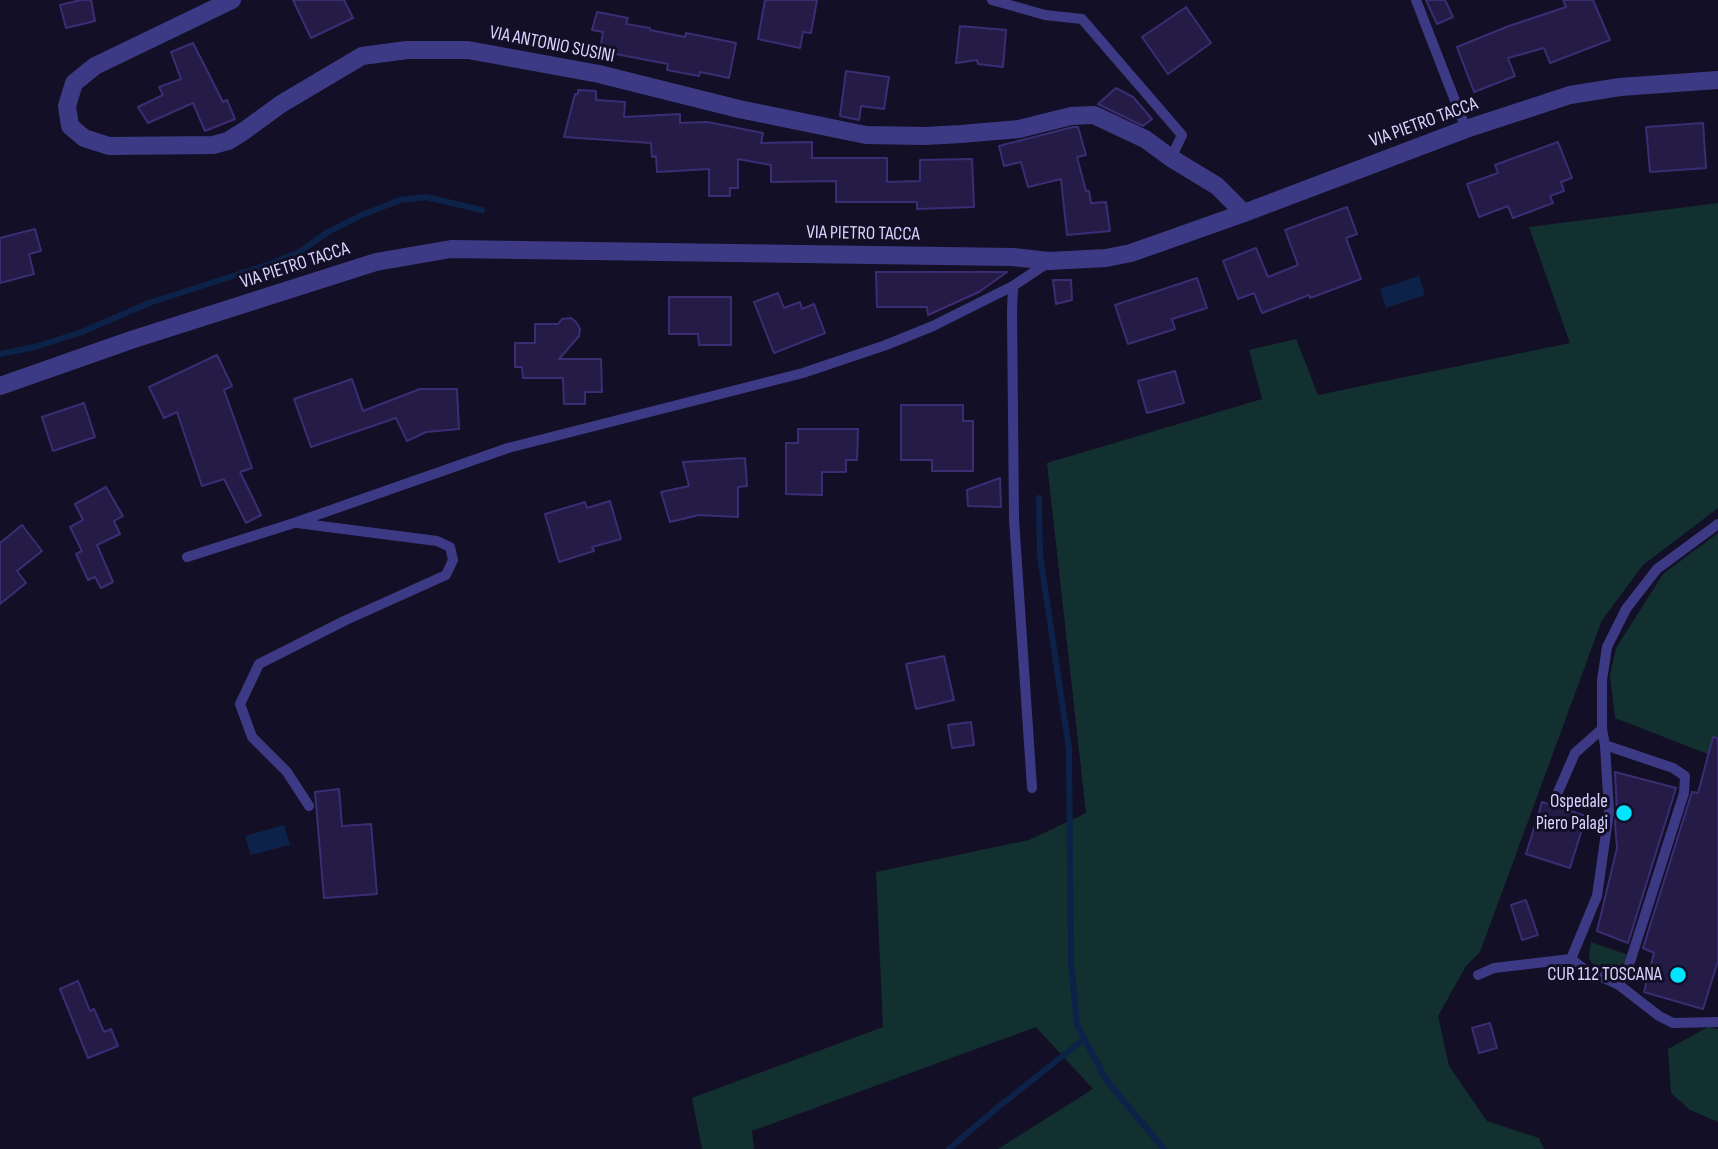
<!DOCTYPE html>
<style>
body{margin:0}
canvas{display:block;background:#130f26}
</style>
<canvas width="1718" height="1149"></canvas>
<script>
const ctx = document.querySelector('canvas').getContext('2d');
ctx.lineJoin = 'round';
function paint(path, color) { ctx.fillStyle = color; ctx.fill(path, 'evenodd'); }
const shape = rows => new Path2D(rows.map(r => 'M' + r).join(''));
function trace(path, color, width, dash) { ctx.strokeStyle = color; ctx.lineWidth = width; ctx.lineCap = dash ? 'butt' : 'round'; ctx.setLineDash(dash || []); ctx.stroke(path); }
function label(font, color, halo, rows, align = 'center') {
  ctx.font = font + ' "Sofia Sans Condensed",sans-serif'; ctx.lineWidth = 6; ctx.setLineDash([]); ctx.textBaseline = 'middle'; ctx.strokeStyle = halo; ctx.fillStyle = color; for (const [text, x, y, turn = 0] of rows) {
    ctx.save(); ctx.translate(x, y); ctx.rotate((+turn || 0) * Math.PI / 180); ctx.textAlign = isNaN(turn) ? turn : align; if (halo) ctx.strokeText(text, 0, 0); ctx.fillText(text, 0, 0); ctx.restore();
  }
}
paint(shape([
 [1718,203,1718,508,1643,565,1602,620,1480,952,1466,966,1438,1016,1449,1066,1487,1121,1539,1138,1544,1149,998,1149,1093,1089,1036,1027,752,1131,754,1149,702,1149,692,1098,883,1027,876,872,1029,840,1086,813,1047,463,1262,399,1249,350,1296,339,1318,395,1570,343,1529,227],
 [1718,533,1718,758,1615,718,1610,675,1616,648,1663,574],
 [1591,942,1628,955,1626,962,1615,970,1609,972,1602,971,1596,967,1591,962,1589,956],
 [1708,1027,1718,1029,1718,1122,1690,1110,1671,1093,1668,1049]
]), '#12302f');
paint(shape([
 [1419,276,1425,295,1386,308,1380,289],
 [284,825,290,845,251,855,245,836]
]), '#0c2248');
trace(shape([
 [0,354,35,347,82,332,149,303,273,263,299,252,328,232,362,215,400,200,426,197,482,210],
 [1039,498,1040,555,1069,749,1071,964,1077,1025,1107,1081,1164,1149],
 [949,1149,997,1108,1084,1039]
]), '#0c2248', 6);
const building = shape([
 [81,0,91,0,95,21,66,28,60,5,81,0],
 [293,0,344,0,353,18,311,38,293,0],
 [765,0,817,0,811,33,803,32,800,48,758,39,765,0],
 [1426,0,1445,0,1453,17,1437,24,1426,0],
 [1563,0,1593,0,1610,40,1550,63,1544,48,1508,58,1515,76,1474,92,1457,47,1509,26,1566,7,1563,0],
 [1186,7,1211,43,1168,74,1142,37,1186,7],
 [597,12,628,18,626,24,650,28,650,30,685,37,686,33,736,43,729,78,700,72,699,76,667,70,668,64,600,51,603,32,592,30,597,12],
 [960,26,1006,30,1003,67,978,64,977,60,956,63,960,26],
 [193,43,223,102,227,100,235,119,205,131,193,103,148,123,138,107,163,95,159,87,181,79,171,52,193,43],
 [846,71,889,77,884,109,861,106,859,120,840,116,846,71],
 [1116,88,1133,97,1152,119,1143,126,1098,104,1116,88],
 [578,90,596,91,596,100,625,102,624,117,680,114,680,123,707,122,763,133,761,143,812,142,812,158,887,158,887,182,920,181,920,160,972,159,974,207,917,209,917,202,836,202,836,181,771,182,771,165,738,159,738,188,730,188,730,196,709,196,709,169,657,172,656,156,652,157,651,143,564,137,575,94,578,94,578,90],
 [1703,123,1706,168,1650,172,1646,127,1703,123],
 [1073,127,1078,127,1086,155,1077,157,1086,191,1089,191,1091,203,1106,202,1110,231,1067,235,1061,179,1028,187,1021,162,1004,166,999,146,1073,127],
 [1558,142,1572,178,1561,182,1564,191,1550,196,1553,203,1513,218,1508,206,1479,217,1467,184,1498,173,1495,165,1558,142],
 [1347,207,1357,234,1346,238,1361,279,1310,298,1309,295,1262,313,1254,293,1238,299,1223,261,1256,248,1268,277,1298,265,1285,230,1347,207],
 [35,229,41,251,29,254,34,274,0,283,0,238,35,229],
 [876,272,1007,272,979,292,928,315,927,307,877,307,876,272],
 [1197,278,1207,308,1172,319,1175,329,1128,344,1115,305,1197,278],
 [1053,280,1071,280,1072,300,1056,304,1053,280],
 [778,293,784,308,800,302,802,309,814,304,825,333,774,353,754,302,778,293],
 [669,297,731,297,731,345,699,345,698,334,669,334,669,297],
 [571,318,576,322,580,329,579,336,559,359,601,359,602,392,585,392,585,404,564,404,563,378,523,378,522,367,515,367,515,343,535,343,535,324,558,324,562,319,571,318],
 [217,355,232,386,224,390,252,468,240,472,261,515,246,523,224,479,202,486,177,412,164,418,149,387,217,355],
 [1175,371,1184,403,1147,413,1138,381,1175,371],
 [352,379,363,411,420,389,457,389,459,429,426,432,407,441,396,418,311,447,294,399,352,379],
 [84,403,95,437,53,451,42,417,84,403],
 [901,405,963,405,963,421,973,421,973,471,932,471,932,460,901,460,901,405],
 [798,429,858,429,857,460,846,460,846,472,822,472,822,495,786,494,786,443,798,443,798,429],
 [745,458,747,486,738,487,738,517,699,515,670,522,661,492,689,486,683,462,745,458],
 [1000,478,1001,507,968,506,967,490,1000,478],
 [106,487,123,516,114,521,120,534,97,545,113,582,101,588,95,577,88,580,76,554,82,551,70,527,83,520,75,504,106,487],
 [610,501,621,539,592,547,594,551,559,562,545,514,585,502,587,508,610,501],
 [22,525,42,551,17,571,26,583,0,604,0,543,22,525],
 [944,656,954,700,916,709,906,664,944,656],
 [971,722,974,745,952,748,948,725,971,722],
 [1713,737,1718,738,1718,961,1703,1009,1644,992,1654,953,1643,948,1692,792,1698,793,1713,737],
 [1615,772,1676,788,1628,943,1597,931,1617,848,1615,823,1617,812,1615,772],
 [339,789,342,826,371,824,377,894,324,898,315,792,339,789],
 [1542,802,1586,816,1570,868,1526,854,1542,802],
 [1526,900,1538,935,1522,940,1511,905,1526,900],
 [78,981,90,1011,94,1009,104,1032,111,1029,118,1046,88,1058,60,989,78,981],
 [1490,1023,1497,1048,1479,1053,1472,1028,1490,1023]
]);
paint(building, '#241b47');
trace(building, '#3b2d73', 2);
trace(shape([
 [992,0,1045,15,1082,19,1182,135,1171,158],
 [1416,0,1466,129],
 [1013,286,1012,312,1014,519,1032,788],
 [297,523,437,541,450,547,453,560,446,575,346,620,259,664,240,704,252,737,287,772,309,806],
 [187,557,294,523,508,448,803,373,886,345,933,326,1013,286,1049,262],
 [1605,745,1673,768,1685,776,1684,793,1629,965,1619,985],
 [1558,792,1575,753,1602,729],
 [1571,959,1584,969,1619,985,1659,1016,1673,1023,1718,1022],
 [1478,975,1494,968,1571,959,1597,896,1609,812,1605,745,1602,729,1602,680,1607,647,1626,609,1657,569,1718,524]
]), '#3d3a85', 10);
trace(shape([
 [232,0,95,66,74,83,67,106,70,126,84,138,109,146,213,145,228,141,244,131,281,104,362,56,407,50,468,50,599,74,739,109,866,135,925,136,961,134,1019,129,1071,116,1094,115,1145,139,1171,158,1217,186,1244,213],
 [0,386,131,340,376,262,451,249,1013,257,1049,261,1106,258,1131,253,1244,213,1466,129,1570,95,1620,87,1718,80]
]), '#3d3a85', 18);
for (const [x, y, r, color] of [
 [1624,813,9,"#00e5ff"],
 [1678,975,9,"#00e5ff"]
]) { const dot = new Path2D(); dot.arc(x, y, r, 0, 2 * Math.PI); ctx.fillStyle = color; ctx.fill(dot); trace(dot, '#130f26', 2.5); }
label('19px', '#d9d4ff', '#130f26', [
 ["VIA ANTONIO SUSINI",552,45,11],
 ["VIA PIETRO TACCA",1424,123,-20],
 ["VIA PIETRO TACCA",863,234,1],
 ["VIA PIETRO TACCA",295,266,-18]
]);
label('19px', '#d9d4ff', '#130f26', [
 ["Ospedale",1608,802],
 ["Piero Palagi",1608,824],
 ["CUR 112 TOSCANA",1662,975]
], 'right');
</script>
